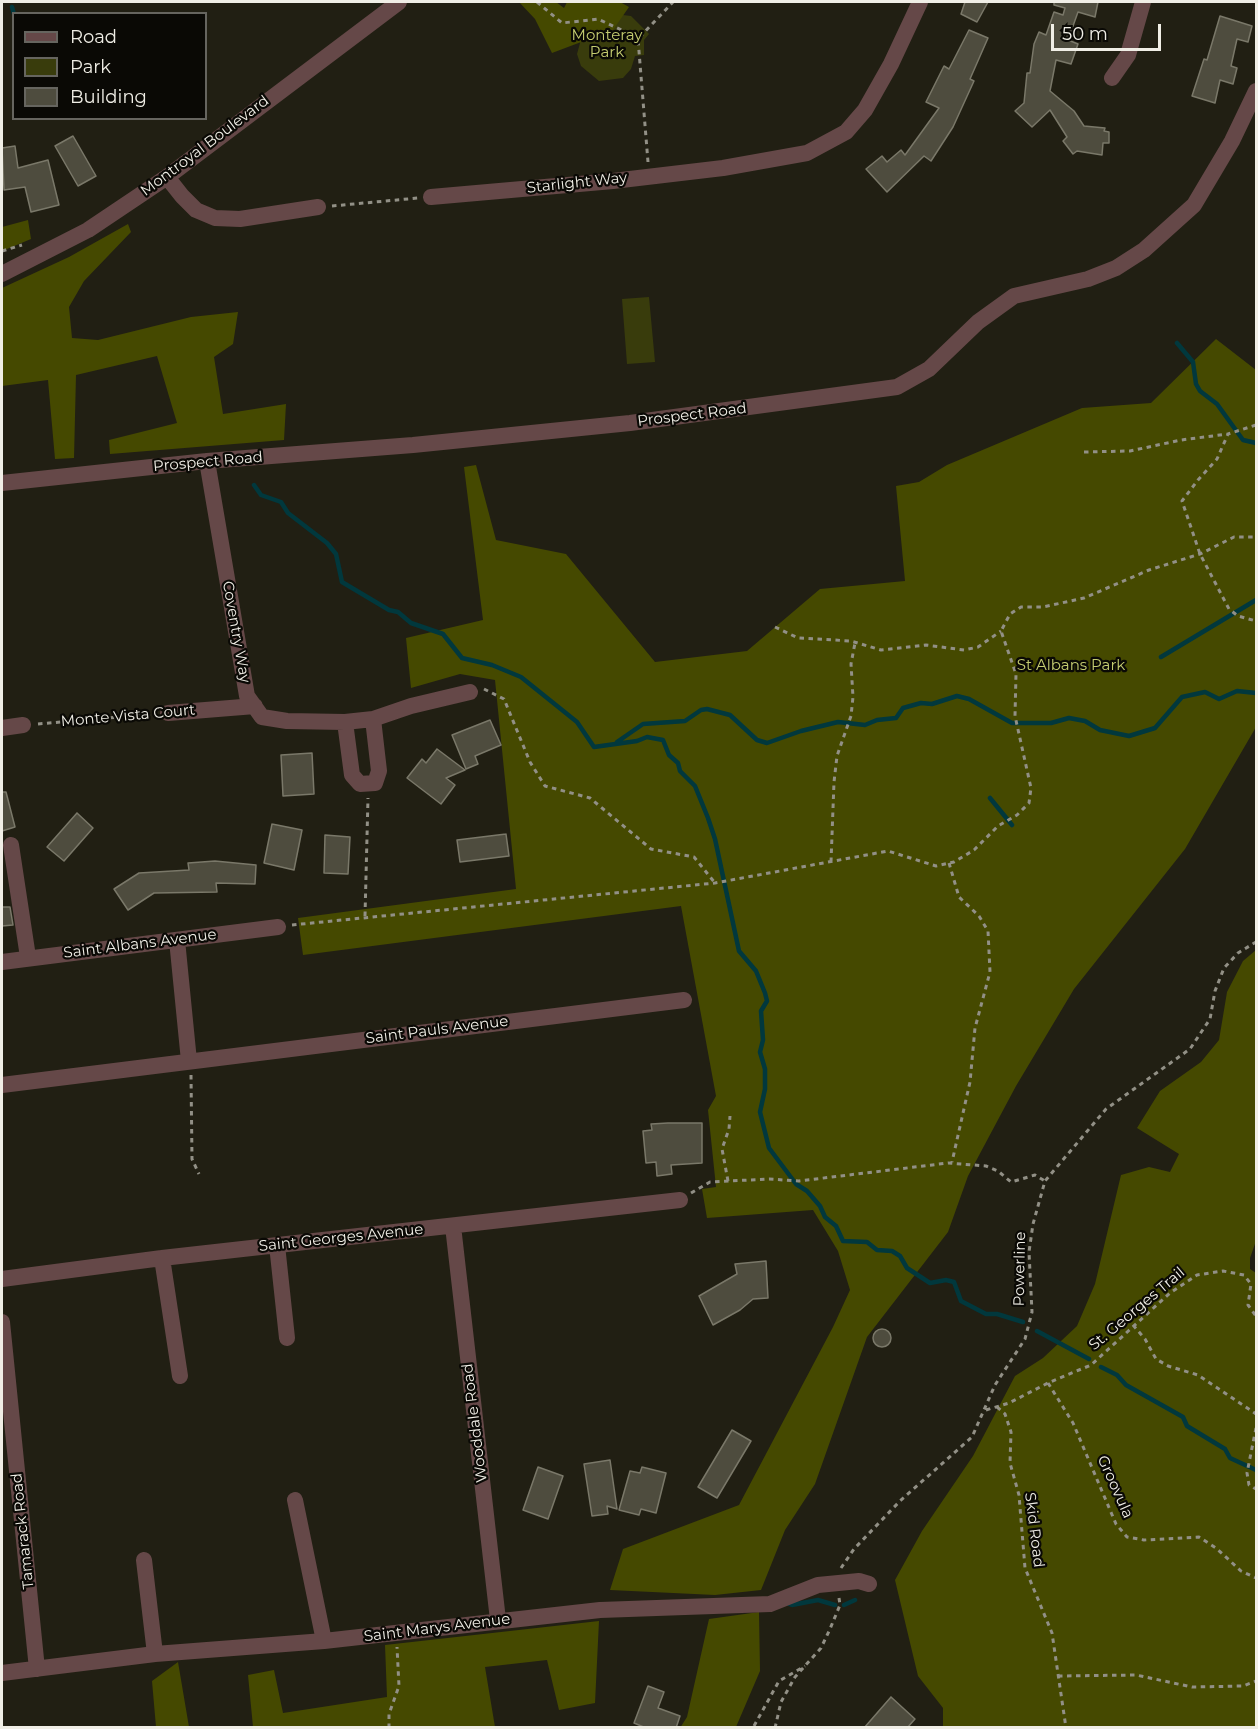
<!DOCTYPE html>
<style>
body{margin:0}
#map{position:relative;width:1258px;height:1729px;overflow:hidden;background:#211f13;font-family:Montserrat,sans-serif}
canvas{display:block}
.frame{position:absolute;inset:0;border:3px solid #f0eee6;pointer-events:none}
.legend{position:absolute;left:12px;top:12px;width:195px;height:108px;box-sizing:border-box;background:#0a0905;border:2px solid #66655f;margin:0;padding:8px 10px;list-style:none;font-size:18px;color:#f0eee6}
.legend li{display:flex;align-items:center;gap:12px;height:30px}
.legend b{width:30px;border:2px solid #66655f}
.scale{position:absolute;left:1051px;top:24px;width:110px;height:27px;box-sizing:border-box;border:3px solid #f0eee6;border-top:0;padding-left:8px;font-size:18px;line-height:21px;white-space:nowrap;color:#f0eee6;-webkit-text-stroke:4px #0a0905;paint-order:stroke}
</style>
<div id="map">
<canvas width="1258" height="1729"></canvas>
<div class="frame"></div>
<ul class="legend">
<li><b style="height:8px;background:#654848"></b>Road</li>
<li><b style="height:16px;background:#393c0c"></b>Park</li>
<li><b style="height:16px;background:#4e4c3e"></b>Building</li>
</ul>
<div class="scale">50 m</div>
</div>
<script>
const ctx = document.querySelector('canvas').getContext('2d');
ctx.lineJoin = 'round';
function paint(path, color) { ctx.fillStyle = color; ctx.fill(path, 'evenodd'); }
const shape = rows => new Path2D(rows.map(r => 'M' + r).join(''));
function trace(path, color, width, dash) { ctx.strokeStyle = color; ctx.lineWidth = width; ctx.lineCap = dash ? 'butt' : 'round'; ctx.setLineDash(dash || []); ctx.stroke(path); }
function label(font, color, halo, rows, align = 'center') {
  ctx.font = font + ' Montserrat,sans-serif'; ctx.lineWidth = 4.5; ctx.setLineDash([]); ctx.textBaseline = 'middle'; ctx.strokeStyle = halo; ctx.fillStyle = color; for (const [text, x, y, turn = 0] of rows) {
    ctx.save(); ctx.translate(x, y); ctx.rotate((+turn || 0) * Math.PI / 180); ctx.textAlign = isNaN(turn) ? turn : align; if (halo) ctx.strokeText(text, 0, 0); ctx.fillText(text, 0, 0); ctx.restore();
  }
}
paint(shape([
 [623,15,631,16,649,34,644,40,644,55,635,56,631,69,623,78,599,81,581,66,577,54,580,43,579,20],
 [649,297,655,362,627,364,622,299]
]), '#393c0c');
paint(shape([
 [519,2,556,2,564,8,567,2,620,2,629,7,613,30,552,53,535,19],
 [28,220,31,239,2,251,2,227],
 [128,224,131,232,84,281,69,307,72,338,98,340,191,317,238,312,233,344,214,357,223,414,286,404,284,440,110,454,109,440,177,423,157,356,76,375,74,458,55,459,48,380,2,386,2,288,69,257],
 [1216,339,1256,370,1256,727,1185,849,1074,989,1016,1086,968,1176,948,1232,867,1337,815,1484,785,1530,761,1590,715,1595,610,1590,623,1549,739,1505,833,1327,850,1290,838,1251,813,1210,707,1218,702,1189,716,1187,708,1110,716,1096,681,906,303,955,298,918,516,889,495,680,460,674,411,688,406,638,483,620,464,467,476,465,496,540,566,554,655,662,747,651,820,589,905,581,896,486,919,482,947,465,1082,408,1151,403],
 [1256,950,1256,1241,1250,1258,1250,1269,1256,1273,1256,1727,943,1727,943,1708,918,1676,895,1580,922,1531,973,1456,1015,1376,1043,1358,1077,1326,1095,1284,1121,1175,1149,1167,1170,1172,1179,1154,1137,1128,1160,1091,1201,1062,1219,1040,1227,992,1243,961],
 [759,1612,760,1671,736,1727,680,1728,687,1717,709,1619],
 [599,1621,595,1703,559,1710,547,1660,485,1667,495,1727,253,1727,248,1675,274,1670,283,1713,387,1697,385,1645],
 [178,1662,189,1727,156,1727,152,1681]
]), '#454900');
trace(shape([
 [12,7,14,14],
 [1177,343,1193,362,1196,384,1200,391,1217,404,1243,440,1256,443],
 [254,485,261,495,281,502,288,513,327,543,336,554,342,582,389,610,398,612,411,623,443,634,462,658,492,665,521,677,577,722,594,747,637,741,647,737,663,740,669,755,678,763,680,771,695,786,708,818,715,839,739,951,756,971,765,993,767,1001,761,1011,763,1040,760,1052,765,1069,765,1089,760,1112,769,1148,796,1184,807,1191,820,1206,825,1217,836,1226,843,1241,867,1242,877,1250,892,1251,900,1256,907,1268,930,1283,946,1280,954,1282,961,1301,986,1314,997,1314,1023,1322],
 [1161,657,1256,600],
 [617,742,643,724,685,721,701,710,707,709,730,715,757,740,767,743,801,731,838,722,865,725,877,720,896,718,903,708,921,703,932,704,957,696,969,699,1012,723,1051,723,1069,718,1085,721,1100,730,1129,736,1155,728,1182,697,1205,692,1219,699,1237,691,1256,693],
 [990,798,1012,825],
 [1037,1331,1089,1359],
 [1101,1367,1117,1375,1126,1385,1183,1417,1187,1426,1225,1449,1230,1458,1256,1470],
 [787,1603,792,1605,818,1600,835,1605],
 [844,1605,855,1600]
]), '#01383d', 4.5);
const building = shape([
 [965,2,988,2,977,22,961,14,965,2],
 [1054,2,1098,2,1095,17,1078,12,1068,40,1078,44,1071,64,1056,60,1050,91,1074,111,1084,126,1105,128,1104,131,1109,132,1109,143,1103,143,1102,155,1077,151,1073,154,1063,141,1067,137,1050,110,1032,127,1015,111,1024,103,1027,73,1030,73,1034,44,1039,32,1046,35,1054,12,1063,15,1065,8,1054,5,1054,2],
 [1220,16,1252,26,1248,42,1237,39,1231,66,1237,68,1233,84,1220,80,1215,103,1192,96,1204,59,1207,60,1220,16],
 [969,30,988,38,970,79,974,81,953,127,931,161,924,156,887,192,866,169,882,156,887,162,901,150,905,155,939,108,926,102,944,66,949,69,969,30],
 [73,136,96,176,78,186,55,146,73,136],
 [15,146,18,168,48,160,59,205,31,212,25,187,4,190,2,148,15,146],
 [490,720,501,745,475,756,478,764,466,769,452,735,490,720],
 [437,749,465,770,446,778,455,785,441,804,407,778,422,759,426,763,437,749],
 [312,753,314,794,283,796,281,755,312,753],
 [2,792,6,792,15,827,2,831,2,792],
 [77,813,93,828,64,861,47,847,77,813],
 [272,824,302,830,294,870,264,863,272,824],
 [506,834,509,856,460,862,457,840,506,834],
 [325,835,350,837,348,874,324,873,325,835],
 [215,861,256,865,255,884,216,883,217,892,154,893,128,910,114,889,139,873,189,870,188,863,215,861],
 [2,907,10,907,13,925,2,926,2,907],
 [668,1123,702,1123,702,1163,671,1165,672,1174,657,1176,656,1162,646,1163,643,1131,652,1130,651,1124,668,1123],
 [766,1261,768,1298,753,1299,740,1310,713,1325,699,1296,737,1274,735,1264,766,1261],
 '873 1338a9 9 0 1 1 18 0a9 9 0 1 1-18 0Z',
 [732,1430,751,1441,717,1498,698,1487,732,1430],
 [610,1460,617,1509,607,1506,608,1514,592,1516,584,1464,610,1460],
 [538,1467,563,1476,548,1519,523,1510,538,1467],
 [642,1467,666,1473,656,1513,641,1509,639,1515,619,1510,630,1471,640,1473,642,1467],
 [648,1686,664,1692,658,1708,680,1716,676,1728,646,1728,634,1723,648,1686],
 [891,1697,915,1719,907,1728,864,1728,891,1697]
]);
paint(building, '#4e4c3e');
trace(building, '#7a7869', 1.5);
trace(shape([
 [537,2,562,23,598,19,630,34,641,34],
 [648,162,638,39,673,2],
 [332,206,418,198],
 [2,251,22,245],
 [1256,425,1228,434,1217,459,1198,480,1182,501,1200,554,1229,609,1238,616,1256,621],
 [1084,452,1130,451,1181,440,1228,434],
 [775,627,798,638,851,641,881,650,926,645,964,650,978,647,1001,631],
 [484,689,504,699,530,762,545,786,590,798,651,849,694,857,715,883],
 [38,724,154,714],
 [831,862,834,782,837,756,851,716,853,697,851,664,855,643],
 [949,863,959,897,979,916,988,931,990,972,975,1028,970,1082,952,1162],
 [365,916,368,798],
 [292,925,715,883,888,851,936,866,954,862,974,850,998,826,1017,815,1029,803,1031,788,1015,716,1016,674,1001,631,1010,614,1021,607,1043,607,1084,598,1149,570,1200,554,1234,537,1256,537],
 [191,1075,192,1159,199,1174],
 [728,1181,722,1149,729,1129,730,1116],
 [691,1193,710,1182,769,1179,799,1181,948,1163,986,1166,998,1171,1011,1182,1035,1175,1045,1181],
 [1133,1325,1145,1339,1156,1359,1168,1366,1198,1375,1256,1414],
 [1048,1383,1073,1423,1116,1524,1127,1537,1144,1540,1199,1537,1216,1548,1241,1571,1256,1578],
 [997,1407,1005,1414,1011,1432,1010,1463,1019,1495,1025,1568,1052,1633,1066,1728],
 [986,1410,1009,1403,1048,1383,1091,1365,1170,1293,1197,1275,1223,1271,1244,1275,1251,1284,1248,1305,1256,1316],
 [1256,1428,1247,1473,1249,1485,1256,1489],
 [841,1568,854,1549,900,1501,972,1437,995,1385,1025,1339,1032,1312,1029,1252,1033,1224,1045,1181,1106,1109,1190,1049,1210,1019,1215,991,1224,968,1238,953,1256,942],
 [1058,1676,1136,1675,1192,1687,1243,1686,1256,1681],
 [754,1726,779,1681,805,1666],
 [389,1728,389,1714,399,1686,397,1647],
 [775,1728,781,1702,795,1677,821,1648,830,1629,840,1605,839,1598]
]), '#929086', 3, [4.5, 4.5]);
trace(shape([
 [1112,78,1128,55,1143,2],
 [167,177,182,196,196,210,215,218,240,219,318,207],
 [431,197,613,181,723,168,807,153,846,132,865,110,891,64,920,2],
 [2,274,88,230,167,177,399,2],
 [207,461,247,696,262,717,287,721,345,722,373,719,411,706,470,692],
 [2,483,207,461,413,445,630,423,897,387,929,369,978,322,1014,296,1088,279,1116,268,1144,250,1194,205,1232,141,1256,91],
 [168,713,255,706],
 [345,722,352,775,360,784,375,783,379,771,373,719],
 [2,728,23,725],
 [11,845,28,957],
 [177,940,189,1061],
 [2,962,278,927],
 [2,1085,684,1000],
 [453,1226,498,1620],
 [277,1245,287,1338],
 [162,1258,180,1376],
 [2,1279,162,1258,680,1200],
 [2,1322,37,1669],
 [295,1500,324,1641],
 [144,1560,155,1654],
 [2,1673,155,1654,324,1641,600,1610,770,1604,818,1585,859,1581,869,1584]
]), '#654848', 16);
label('15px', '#c6ce71', '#0a0905', [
 ["Monteray",607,36],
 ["Park",607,53],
 ["St Albans Park",1071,666]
]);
label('15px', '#f0eee6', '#0a0905', [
 ["Montroyal Boulevard",205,146,-37],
 ["Starlight Way",577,183,-6],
 ["Prospect Road",692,415,-7],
 ["Prospect Road",208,462,-5],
 ["Coventry Way",236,632,80],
 ["Monte Vista Court",128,716,-5],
 ["Saint Albans Avenue",140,944,-7],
 ["Saint Pauls Avenue",437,1030,-7],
 ["Saint Georges Avenue",341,1238,-6],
 ["Powerline",1020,1269,-89],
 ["St. Georges Trail",1137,1309,-40],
 ["Wooddale Road",475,1423,-97],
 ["Groovula",1115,1487,66],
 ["Skid Road",1034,1530,83],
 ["Tamarack Road",23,1531,-96],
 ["Saint Marys Avenue",437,1628,-7]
]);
</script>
